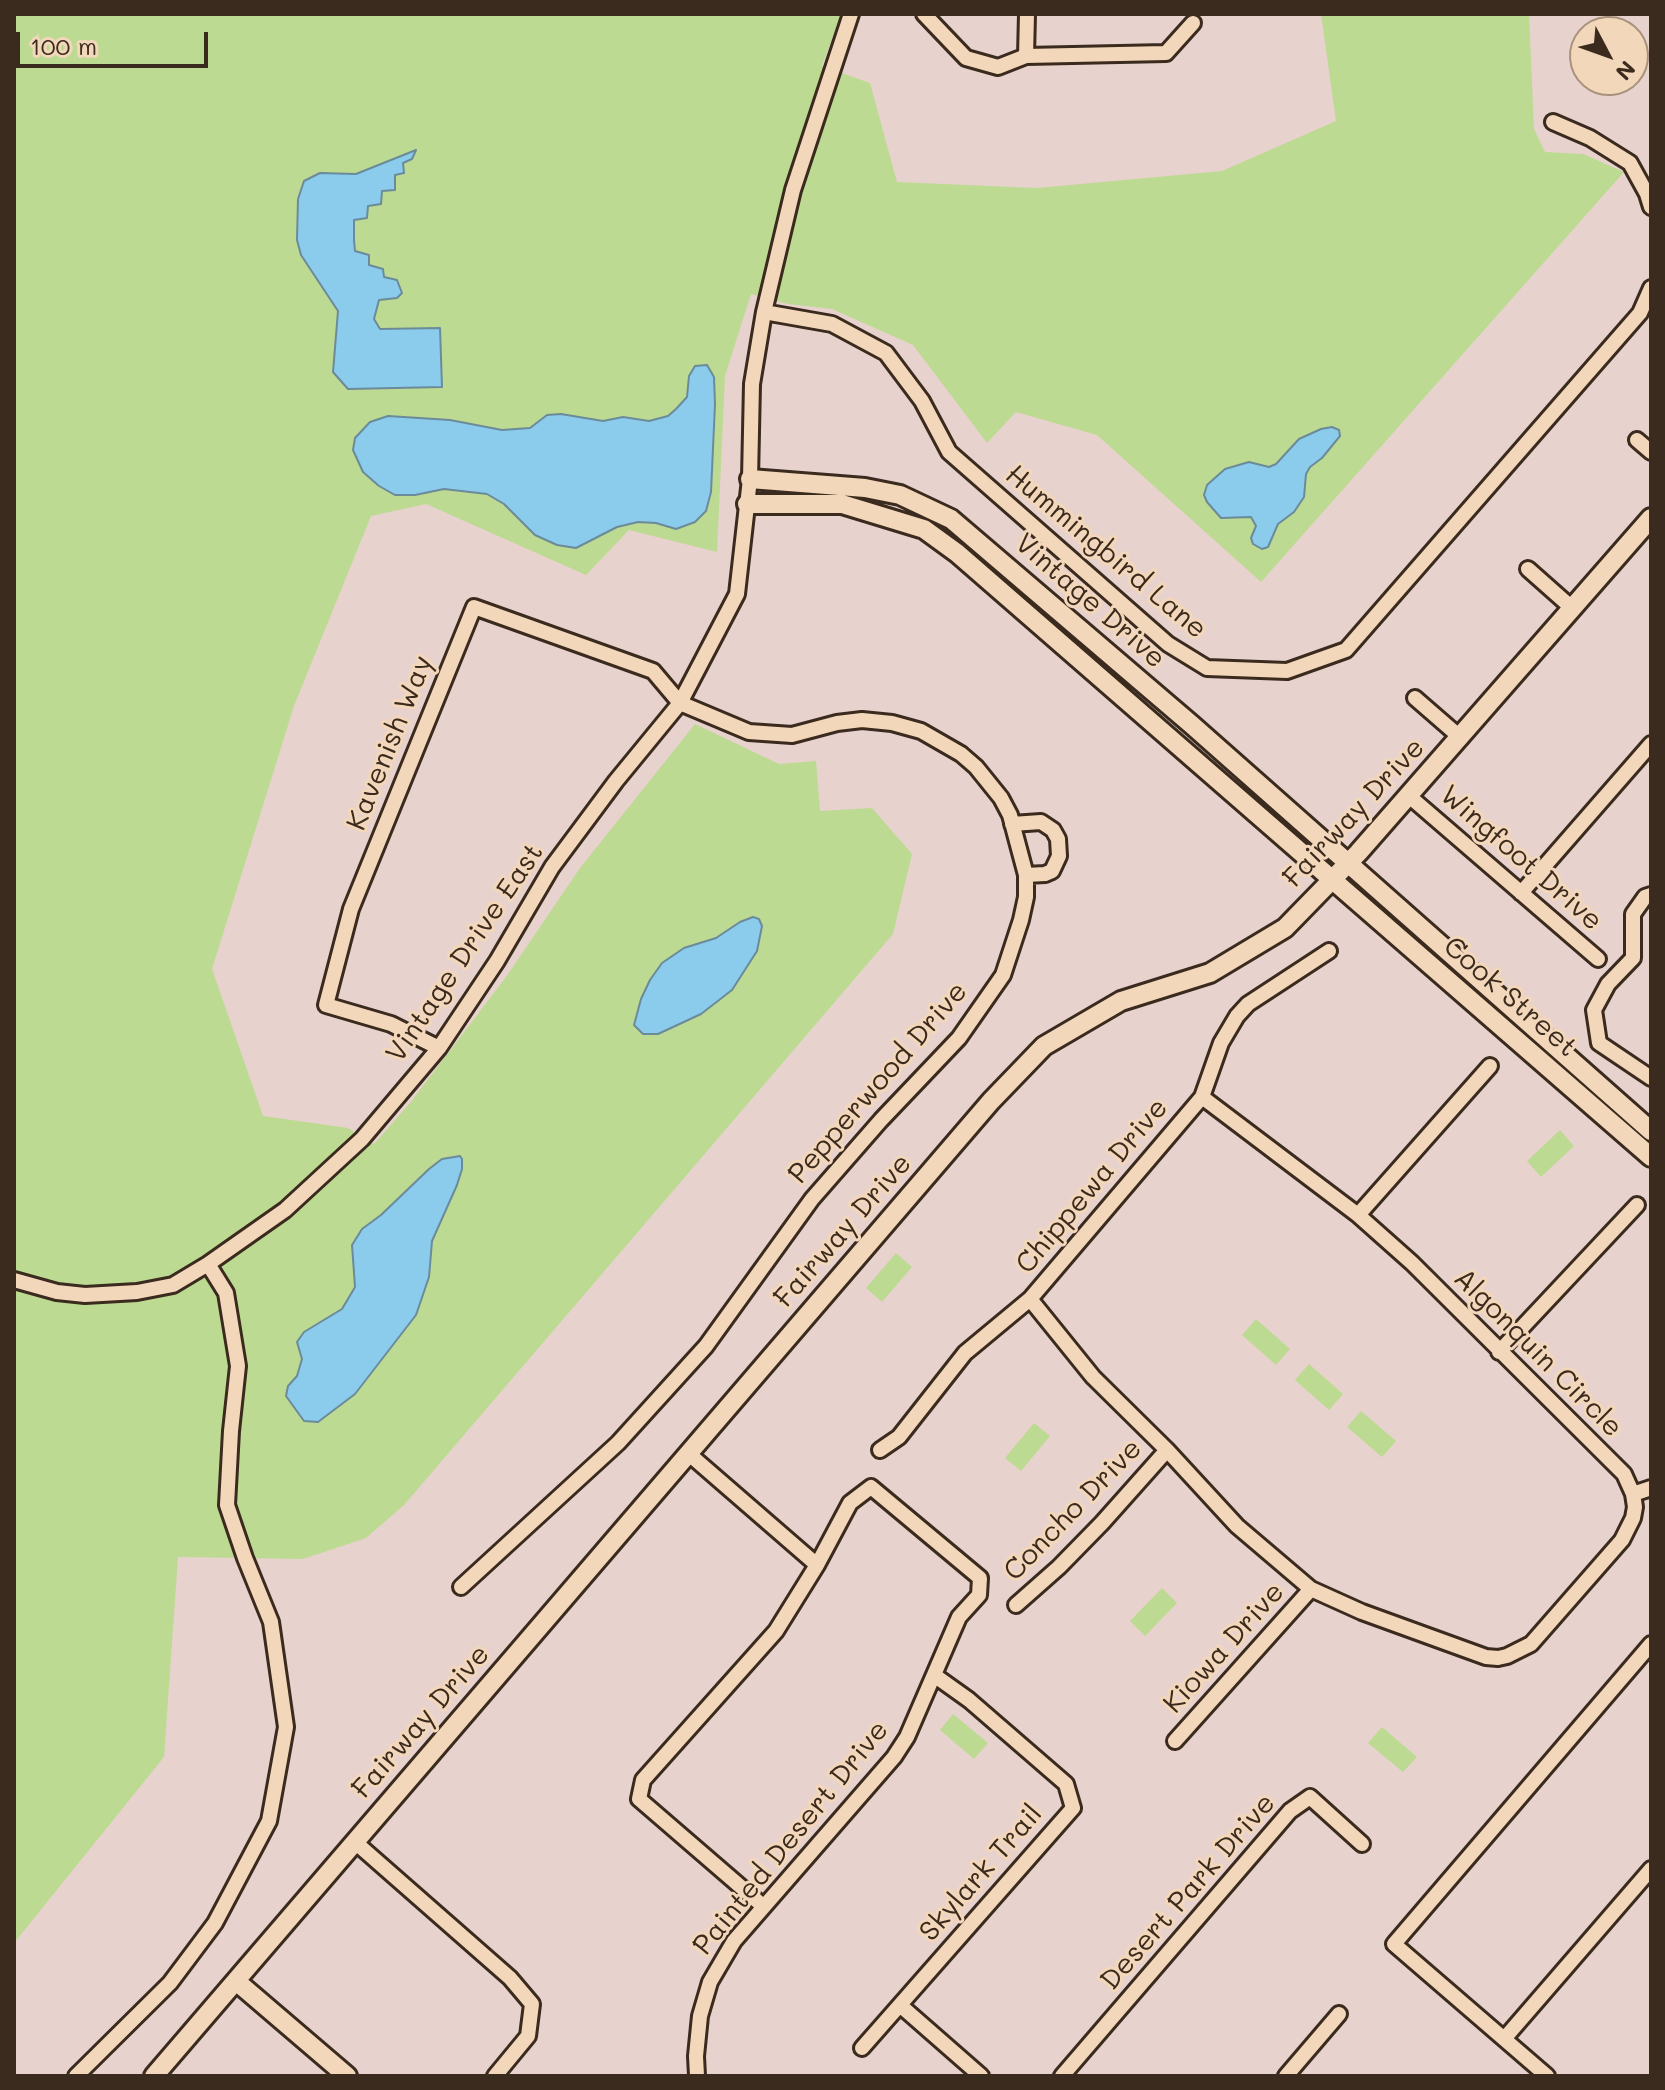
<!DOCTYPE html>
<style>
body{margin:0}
#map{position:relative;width:1665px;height:2090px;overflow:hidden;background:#e7d2cd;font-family:Mali,sans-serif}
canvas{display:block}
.frame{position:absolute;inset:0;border:16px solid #3b2a1e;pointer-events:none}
.north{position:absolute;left:1569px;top:16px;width:80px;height:80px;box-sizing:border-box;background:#f3d7ba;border:2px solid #a9927c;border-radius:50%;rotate:131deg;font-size:22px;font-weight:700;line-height:32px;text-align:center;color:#3b2a1e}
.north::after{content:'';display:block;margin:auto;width:28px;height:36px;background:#3b2a1e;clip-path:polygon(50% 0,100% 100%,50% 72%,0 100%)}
.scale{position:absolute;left:16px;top:32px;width:192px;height:36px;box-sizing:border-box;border:4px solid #3b2a1e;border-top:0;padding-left:10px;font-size:24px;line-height:28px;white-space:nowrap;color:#3b2a1e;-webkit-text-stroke:6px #f3d7ba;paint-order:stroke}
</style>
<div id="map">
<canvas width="1665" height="2090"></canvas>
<div class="frame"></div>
<div class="north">N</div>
<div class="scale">100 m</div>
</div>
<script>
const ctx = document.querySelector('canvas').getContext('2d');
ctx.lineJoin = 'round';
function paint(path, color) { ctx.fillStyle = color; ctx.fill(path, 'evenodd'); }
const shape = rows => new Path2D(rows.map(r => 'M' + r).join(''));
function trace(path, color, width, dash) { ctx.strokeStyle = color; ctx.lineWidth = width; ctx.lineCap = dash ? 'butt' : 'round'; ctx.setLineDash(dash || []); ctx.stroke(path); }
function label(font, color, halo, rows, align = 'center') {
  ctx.font = font + ' Mali,sans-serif'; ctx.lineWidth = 6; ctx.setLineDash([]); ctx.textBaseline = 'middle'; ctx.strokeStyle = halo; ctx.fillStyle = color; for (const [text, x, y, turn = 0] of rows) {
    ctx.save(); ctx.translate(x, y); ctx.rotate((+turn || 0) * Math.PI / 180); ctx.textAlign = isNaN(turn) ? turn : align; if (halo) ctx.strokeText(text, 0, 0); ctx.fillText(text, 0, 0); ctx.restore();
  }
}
paint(shape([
 [14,14,841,14,822,66,870,83,897,182,1037,188,1222,171,1336,121,1321,14,1529,14,1534,129,1545,152,1583,154,1624,172,1261,582,1097,435,1016,412,987,443,913,345,832,309,788,304,751,294,725,376,717,552,629,530,586,575,426,504,371,516,294,706,212,969,263,1116,348,1128,374,1144,410,1103,506,977,580,868,695,724,779,764,816,761,820,811,872,808,912,854,893,934,404,1505,366,1538,303,1559,178,1557,164,1757,14,1943],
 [1560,1130,1574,1146,1541,1177,1527,1161],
 [896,1253,912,1267,882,1302,866,1288],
 [1256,1319,1290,1349,1276,1365,1242,1335],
 [1309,1364,1343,1394,1329,1410,1295,1380],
 [1361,1411,1396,1441,1382,1457,1347,1427],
 [1034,1423,1050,1436,1021,1471,1005,1458],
 [1162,1588,1177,1603,1145,1636,1130,1621],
 [953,1714,988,1743,974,1759,940,1730],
 [1382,1727,1417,1757,1403,1772,1368,1743]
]), '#bdda92');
const water = shape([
 [416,150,412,159,403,163,404,173,395,175,395,190,382,191,381,204,368,206,367,218,354,220,354,240,355,251,369,255,369,265,383,269,384,277,397,280,402,293,397,298,379,300,374,319,380,329,440,328,442,387,348,389,333,372,338,311,301,255,297,240,298,199,304,181,320,173,356,174,416,150],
 [707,365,714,377,715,404,711,492,706,511,695,522,676,529,656,523,638,522,617,527,576,548,557,545,535,535,504,504,487,494,444,489,415,495,395,495,379,486,363,472,353,450,355,438,370,422,388,416,450,420,502,430,530,428,547,415,561,414,603,421,623,417,649,421,668,416,676,409,687,397,689,376,695,366,707,365],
 [1332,427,1339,430,1340,436,1322,458,1310,467,1306,474,1304,497,1294,512,1278,524,1268,547,1262,549,1253,544,1251,538,1256,526,1251,517,1221,518,1207,502,1204,495,1207,485,1225,469,1249,462,1269,467,1276,464,1299,439,1321,429,1332,427],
 [753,917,759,919,762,926,757,951,732,990,701,1014,658,1034,643,1034,634,1025,641,999,650,980,662,963,684,948,716,938,740,922,753,917],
 [460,1156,462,1159,462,1169,457,1185,432,1241,429,1277,416,1315,355,1394,318,1422,304,1421,286,1396,288,1386,297,1376,302,1359,297,1342,304,1332,342,1309,355,1287,352,1245,362,1229,381,1215,429,1169,442,1159,460,1156]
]);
paint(water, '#8bccec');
trace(water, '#6b8b9a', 2);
const street = shape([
 [924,14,966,58,998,67,1026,56,1166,53,1193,23],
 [1026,56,1027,14],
 [1553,122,1590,138,1630,163,1647,194,1651,207],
 [764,312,832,324,886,353,922,401,949,452,1168,644,1207,668,1287,671,1346,650,1640,313,1651,288],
 [1637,440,1651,452],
 [1528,569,1572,608],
 [1415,698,1461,738],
 [1409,796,1598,959],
 [1012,824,1041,822,1053,830,1058,839,1059,856,1052,871,1045,874,1026,875],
 [1521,893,1651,744],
 [1651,895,1645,897,1633,914,1633,958,1608,984,1594,1010,1599,1043,1651,1078],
 [439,1048,391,1024,326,1005,351,909,474,607,653,671,680,703,749,732,792,735,837,723,862,720,892,723,921,731,961,754,976,767,1001,798,1010,815,1026,875,1026,897,1021,920,1003,975,959,1038,881,1120,812,1199,706,1346,618,1443,461,1587],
 [1358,1215,1490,1066],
 [14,1280,57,1292,85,1295,137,1292,173,1285,208,1264,285,1210,362,1139,439,1048,497,961,552,867,616,781,680,703,737,594,750,479,752,384,764,312,793,190,851,14],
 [1030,1299,1093,1377,1167,1450,1237,1526,1311,1589,1362,1612,1486,1657,1498,1658,1507,1656,1531,1644,1622,1540,1633,1518,1635,1507,1633,1494,1624,1474,1412,1263,1358,1215,1202,1097],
 [1499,1352,1637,1205],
 [880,1450,899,1437,965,1353,1030,1299,1202,1097,1221,1043,1237,1016,1248,1004,1329,951],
 [689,1454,817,1565],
 [1633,1494,1651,1488],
 [1016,1605,1059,1567,1102,1523,1167,1450],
 [1175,1741,1311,1589],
 [355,1842,510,1978,532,2004,528,2036,495,2076],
 [901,2006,981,2076],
 [1504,2039,1651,1869],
 [862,2048,1073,1808,1066,1784,969,1700,934,1675],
 [76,2076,170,1983,215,1923,269,1821,286,1727,271,1622,245,1558,227,1505,231,1431,238,1366,226,1293,208,1264],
 [697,2076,696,2056,700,2016,710,1982,734,1941,894,1757,907,1737,959,1617,979,1595,980,1578,871,1487,850,1503,817,1565,776,1631,643,1780,639,1799,763,1906],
 [1062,2076,1290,1811,1310,1797,1362,1844],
 [1286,2076,1339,2014],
 [1547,2076,1394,1944,1651,1644]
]);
const secondary = shape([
 [750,479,865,488,900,495,951,519,1192,725,1651,1131],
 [747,504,842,504,924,529,957,553,1651,1157],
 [236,1981,347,2076],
 [154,2076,991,1101,1044,1046,1121,1001,1210,973,1285,928,1358,853,1651,518]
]);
trace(street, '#3b2a1e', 20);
trace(secondary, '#3b2a1e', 24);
trace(street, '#f3d7ba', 14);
trace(secondary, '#f3d7ba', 18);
label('28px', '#3b2a1e', '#f3d7ba', [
 ["Hummingbird Lane",1106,552,40],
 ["Vintage Drive",1090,601,41],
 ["Kavenish Way",390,743,-68],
 ["Fairway Drive",1354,813,-47],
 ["Wingfoot Drive",1521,858,41],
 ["Vintage Drive East",465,953,-56],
 ["Cook Street",1510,997,41],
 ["Pepperwood Drive",878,1083,-49],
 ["Chippewa Drive",1092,1186,-50],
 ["Fairway Drive",843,1231,-49],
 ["Algonquin Circle",1538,1353,45],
 ["Concho Drive",1073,1510,-46],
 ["Kiowa Drive",1224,1648,-48],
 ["Fairway Drive",421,1722,-49],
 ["Painted Desert Drive",791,1838,-51],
 ["Skylark Trail",981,1873,-49],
 ["Desert Park Drive",1188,1892,-49]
]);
</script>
